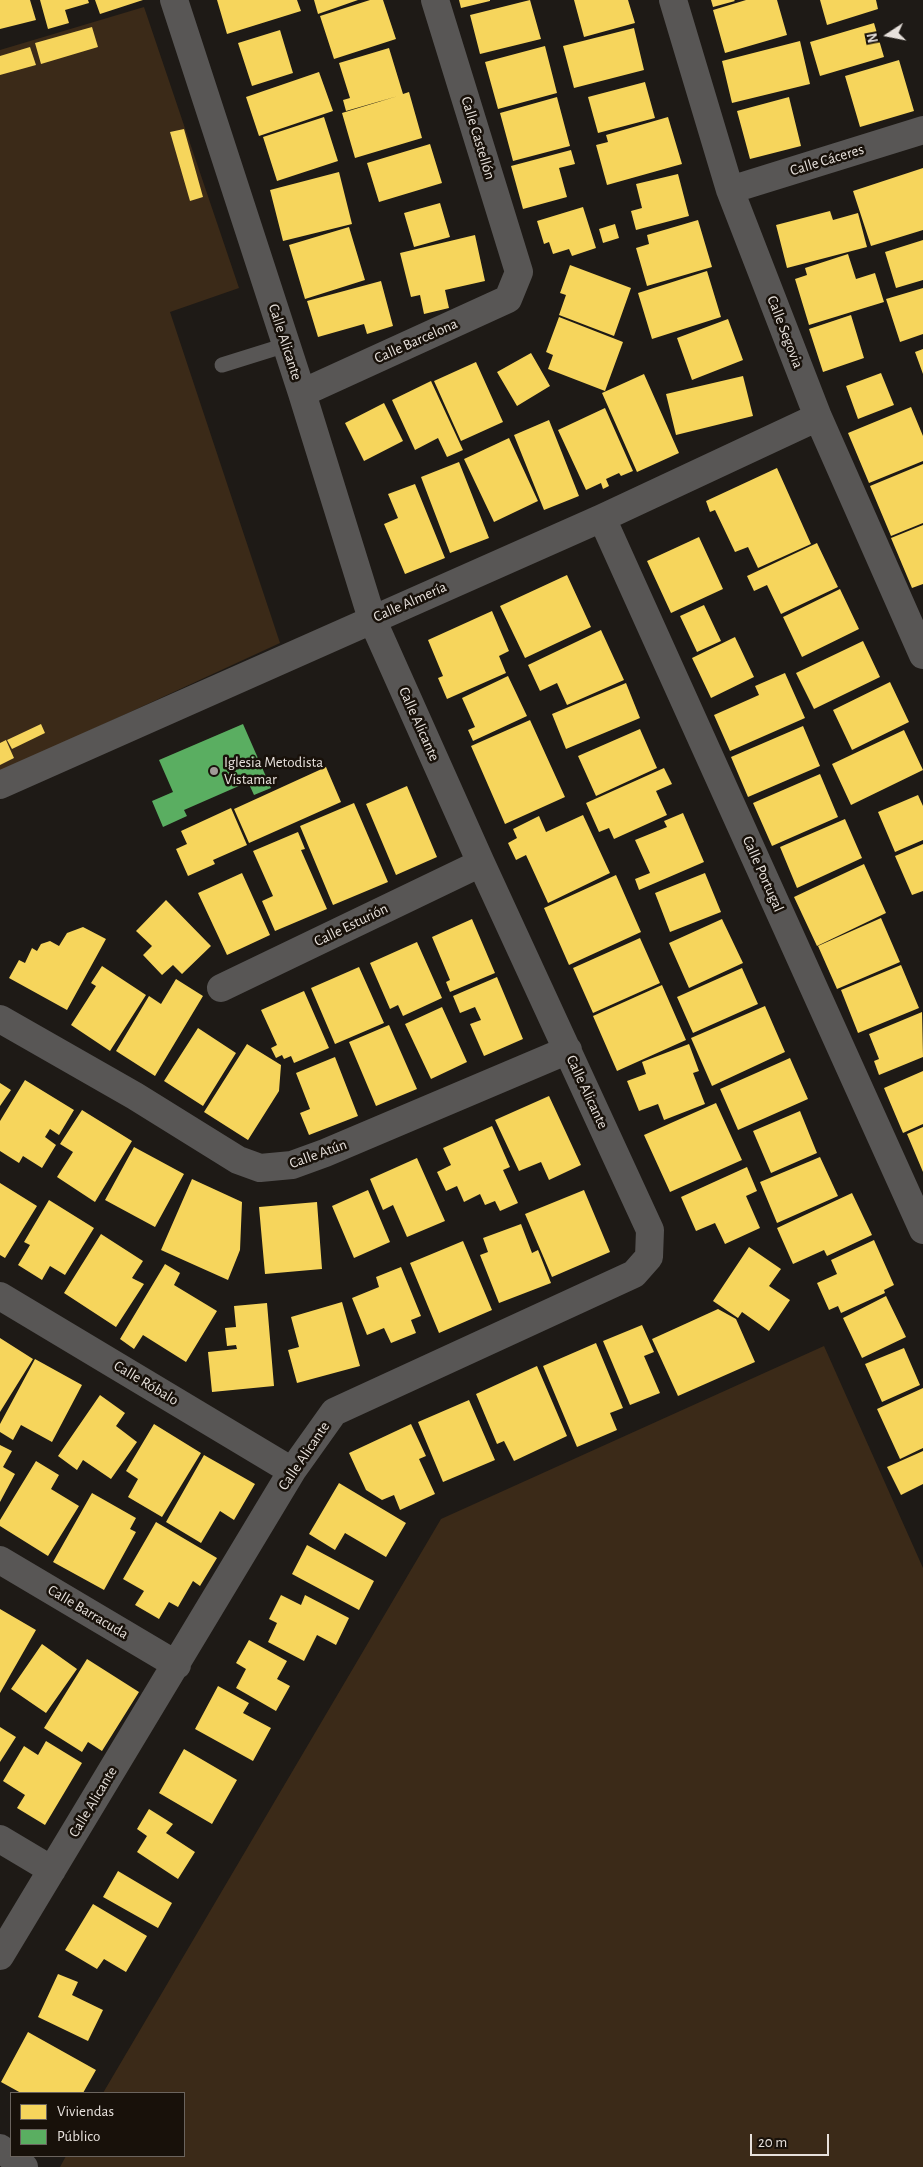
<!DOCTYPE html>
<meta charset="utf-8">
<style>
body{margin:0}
#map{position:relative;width:923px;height:2167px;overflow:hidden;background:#1e1a16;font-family:"Alegreya Sans",sans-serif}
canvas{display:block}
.legend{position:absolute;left:10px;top:2092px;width:175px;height:65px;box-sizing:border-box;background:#18110a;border:1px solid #6b645e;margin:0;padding:6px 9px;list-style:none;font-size:15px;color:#e7e1dc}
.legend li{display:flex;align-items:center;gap:10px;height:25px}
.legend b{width:25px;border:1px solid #6b645e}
.north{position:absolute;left:863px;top:10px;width:50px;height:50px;-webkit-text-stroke:4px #18110a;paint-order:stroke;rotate:259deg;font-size:14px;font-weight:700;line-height:20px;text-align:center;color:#e7e1dc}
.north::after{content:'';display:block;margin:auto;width:18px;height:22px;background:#e7e1dc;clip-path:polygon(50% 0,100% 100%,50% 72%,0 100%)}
.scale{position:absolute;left:750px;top:2134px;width:79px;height:22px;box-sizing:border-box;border:2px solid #e7e1dc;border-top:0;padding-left:6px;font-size:15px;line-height:18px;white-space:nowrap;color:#e7e1dc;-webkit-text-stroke:4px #18110a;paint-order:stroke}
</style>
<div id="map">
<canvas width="923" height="2167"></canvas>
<ul class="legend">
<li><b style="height:14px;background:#f6d55c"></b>Viviendas</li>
<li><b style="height:14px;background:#5aae61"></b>Público</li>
</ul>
<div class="north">N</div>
<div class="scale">20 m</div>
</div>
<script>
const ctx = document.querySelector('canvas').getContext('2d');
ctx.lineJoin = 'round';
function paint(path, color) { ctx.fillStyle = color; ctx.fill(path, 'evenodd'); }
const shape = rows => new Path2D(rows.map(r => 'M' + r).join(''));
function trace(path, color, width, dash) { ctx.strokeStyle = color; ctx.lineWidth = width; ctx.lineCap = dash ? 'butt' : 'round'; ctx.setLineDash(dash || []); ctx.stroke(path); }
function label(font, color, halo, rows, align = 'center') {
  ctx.font = font + ' "Alegreya Sans",sans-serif'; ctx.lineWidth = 5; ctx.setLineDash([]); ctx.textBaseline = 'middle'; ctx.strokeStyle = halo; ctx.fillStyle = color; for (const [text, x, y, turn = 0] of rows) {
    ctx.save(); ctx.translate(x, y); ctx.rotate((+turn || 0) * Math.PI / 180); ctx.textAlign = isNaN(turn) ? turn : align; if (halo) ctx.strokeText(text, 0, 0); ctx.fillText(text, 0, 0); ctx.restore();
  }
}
paint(shape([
 [144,7,239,288,170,312,280,643,0,772,0,50],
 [824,1346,923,1568,923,2167,60,2167,66,2156,184,2156,184,2093,103,2093,441,1519]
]), '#3b2a18');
paint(shape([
 [0,0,30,0,36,20,0,29],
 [40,0,88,0,89,3,65,10,69,23,48,29],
 [95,0,143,0,100,14],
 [217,0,297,0,301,11,227,34],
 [314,0,358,0,318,14],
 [370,0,383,0,396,39,334,59,320,16],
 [459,0,490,0,490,1,461,8],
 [530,0,541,39,480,54,470,15],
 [574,0,628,0,635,23,584,37],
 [711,0,734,0,735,1,713,7],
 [746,0,777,0,787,35,725,53,713,10],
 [820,0,876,0,878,9,827,25],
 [874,23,884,57,820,76,810,42],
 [92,27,98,47,41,64,35,43],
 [634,28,644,70,574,88,563,46],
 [280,30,293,73,252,86,238,43],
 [800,41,810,84,732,103,722,61],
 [545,46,557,93,498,109,485,62],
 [30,47,36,65,0,75,0,56],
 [389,48,403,94,409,92,422,138,355,158,342,113,398,96,346,111,343,100,350,98,339,63],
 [899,60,914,111,860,127,845,76],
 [319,72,333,111,259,136,246,97],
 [645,82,655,118,598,133,588,97],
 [557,97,570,146,513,161,500,113],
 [789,97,801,146,750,159,737,111],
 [324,117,338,161,277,181,263,137],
 [668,117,682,164,607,185,596,145,608,142,606,135],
 [184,129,203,197,190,201,170,132],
 [430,144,442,183,379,202,367,163],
 [571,150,575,164,559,168,567,197,523,209,511,166],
 [923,168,923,230,871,246,853,191],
 [339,172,352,224,283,241,270,190],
 [678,174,689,216,636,230,631,211,642,208,636,184],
 [440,203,450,237,414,247,404,213],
 [583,207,596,248,572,256,569,249,553,254,549,242,544,244,537,221],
 [830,211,833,220,858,213,867,247,787,268,776,225],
 [698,220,712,267,647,286,636,248,649,244,647,235],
 [615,224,619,238,603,243,599,229],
 [349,227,365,280,305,299,289,245],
 [475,235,485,281,445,290,449,308,424,314,420,295,411,297,400,253],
 [923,240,923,280,896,288,885,252],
 [848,254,856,279,875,273,884,302,809,325,795,279,807,275,805,268],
 [570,265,631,288,614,336,559,315,566,295,560,293],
 [707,271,721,317,652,339,638,293],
 [381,281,393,326,367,334,364,324,318,337,307,301],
 [923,288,923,334,900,342,886,299],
 [851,315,864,358,823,372,809,329],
 [559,317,623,342,605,391,548,369,553,355,546,352],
 [728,319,743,360,692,380,677,338],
 [923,349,923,374,915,352],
 [531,353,550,386,517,406,497,372],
 [476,362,503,422,461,441,434,381],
 [881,373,894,405,858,419,846,386],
 [644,374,679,453,637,472,602,393],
 [743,376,753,416,676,435,666,394],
 [431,381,463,450,447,457,438,438,415,450,392,400],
 [384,403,403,441,364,461,345,423],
 [911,407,923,436,923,461,869,483,848,433],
 [605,408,633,471,621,476,619,473,606,479,609,486,603,489,601,483,586,490,558,430],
 [549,420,579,496,544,510,514,435],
 [509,438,538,501,494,522,464,459],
 [459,462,489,538,450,553,421,477],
 [923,464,923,523,891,536,870,486],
 [777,468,811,544,758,568,748,547,735,552,715,510,710,512,706,501],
 [415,484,445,558,405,574,384,524,398,518,388,494],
 [923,525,923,584,912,588,891,538],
 [699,537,723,589,671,613,647,561],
 [817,543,838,587,781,614,767,585,754,591,747,576],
 [567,575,591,627,525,658,500,606],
 [840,589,859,629,802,657,783,617],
 [704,605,721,641,697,652,680,616],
 [492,611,509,651,499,656,506,673,447,699,438,678,443,676,428,640],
 [601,630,624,680,567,705,557,683,540,691,528,665],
 [735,637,754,677,711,698,692,658],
 [863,641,880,677,814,709,796,673],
 [785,673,805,718,730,751,714,715,759,695,755,686],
 [508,676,527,716,473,741,468,730,475,727,462,698],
 [890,682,909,722,852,750,833,710],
 [626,683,640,718,566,749,552,714],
 [530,720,565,797,505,824,471,746],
 [41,724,45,733,12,749,7,740],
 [803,726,820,766,748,797,731,757],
 [640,729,657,768,596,796,578,756],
 [904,730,923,770,851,805,832,764],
 [6,740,14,758,0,765,0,743],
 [326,767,341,802,249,843,234,809],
 [664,768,672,784,656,791,667,815,614,839,609,828,599,832,586,803],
 [820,774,838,817,772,846,753,803],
 [407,786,437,857,396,875,366,804],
 [918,795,923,806,923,840,895,852,878,812],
 [354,803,388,882,333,905,300,826],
 [231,808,247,845,213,860,215,864,188,876,176,849,187,844,181,831],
 [683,813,704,862,639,890,635,879,650,873,635,840,667,827,664,821],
 [583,815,610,873,548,903,526,855,516,860,508,843,517,838,513,829,539,816,546,832],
 [845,819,862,858,797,888,780,847],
 [298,832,305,849,301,850,327,909,275,931,262,901,273,896,253,851],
 [923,844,923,891,912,895,895,856],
 [864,864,886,913,817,946,794,897],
 [242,873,270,935,227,955,198,893],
 [705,873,721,912,670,932,655,893],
 [616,875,641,932,569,965,544,908],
 [166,900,211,946,182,974,173,965,162,975,143,955,152,946,136,931],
 [881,918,900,962,837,989,818,946],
 [472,919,495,973,450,992,446,982,450,980,432,937],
 [722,919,743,963,689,988,669,943],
 [83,927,106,939,67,1010,9,978,19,960,25,963,32,948,37,951,41,944,50,941,59,946,67,933],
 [640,938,660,983,593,1013,573,968],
 [417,942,442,998,403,1016,398,1005,390,1009,370,963],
 [901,965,919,1008,858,1033,841,990],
 [102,966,146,995,110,1051,71,1025,96,986,91,983],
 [359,967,384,1023,335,1044,311,988],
 [742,968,758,1004,693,1033,677,997],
 [497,977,523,1039,484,1056,470,1024,481,1020,475,1007,460,1013,453,996],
 [176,979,203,996,155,1076,116,1051,149,996,161,1004],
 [662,985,686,1040,617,1071,593,1016],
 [304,991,329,1048,294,1063,291,1056,284,1059,282,1055,276,1058,271,1048,277,1045,261,1010],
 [765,1006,785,1052,712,1086,691,1038],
 [442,1007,467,1062,431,1079,405,1024],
 [922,1012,923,1057,879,1075,874,1061,879,1059,869,1034],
 [389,1025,417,1089,376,1106,349,1042],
 [198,1028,236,1053,203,1106,164,1081],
 [247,1044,281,1065,279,1091,248,1140,204,1112],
 [689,1044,699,1071,693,1073,705,1104,664,1120,658,1104,639,1111,627,1081,646,1074,642,1062],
 [335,1057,358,1116,309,1135,300,1113,310,1109,296,1073],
 [790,1058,808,1099,738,1130,720,1089],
 [923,1071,923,1124,903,1133,884,1088],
 [25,1080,74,1110,59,1135,50,1129,45,1137,56,1145,42,1168,23,1156,19,1163,0,1151,0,1121],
 [0,1083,11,1090,0,1106],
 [549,1096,581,1165,549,1180,541,1162,519,1171,495,1120],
 [716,1103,742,1160,670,1192,644,1135],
 [82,1110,132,1141,95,1202,57,1177,73,1152,60,1144],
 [800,1111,817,1153,771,1173,753,1131],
 [492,1126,510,1167,503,1170,518,1203,500,1211,495,1201,485,1205,480,1194,464,1202,457,1186,446,1191,437,1172,451,1165,443,1148],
 [923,1127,923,1172,907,1134],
 [134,1147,184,1174,155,1227,105,1200],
 [820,1157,838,1196,777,1223,760,1182],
 [417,1158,445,1221,407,1237,393,1205,383,1210,370,1179],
 [747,1167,757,1191,746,1196,760,1228,725,1244,715,1223,696,1231,681,1197],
 [192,1179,242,1202,240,1250,228,1280,161,1250],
 [0,1183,37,1206,5,1258,0,1255],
 [368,1190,390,1242,354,1258,332,1206],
 [584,1190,610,1252,552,1277,525,1214],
 [852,1193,872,1235,827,1256,824,1250,793,1264,777,1228],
 [49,1200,94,1228,65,1275,50,1266,42,1280,18,1265,30,1245,24,1242],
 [317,1202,322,1269,265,1274,259,1207],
 [521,1224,532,1253,538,1250,551,1283,499,1303,480,1255,488,1252,483,1238],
 [101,1234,143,1261,132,1278,144,1284,116,1327,64,1293],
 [874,1240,894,1285,884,1290,885,1293,841,1313,838,1306,829,1310,817,1283,837,1274,831,1260],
 [463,1241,492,1310,439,1333,410,1263],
 [749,1247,781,1269,769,1286,790,1300,769,1331,742,1312,738,1318,713,1301],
 [165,1264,180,1273,174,1285,217,1311,186,1362,143,1335,134,1349,120,1339],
 [401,1267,421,1316,411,1320,416,1333,391,1343,384,1328,367,1335,352,1298,379,1287,376,1277],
 [886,1296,906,1337,862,1358,843,1318],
 [342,1302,360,1366,297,1383,288,1350,299,1347,291,1317],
 [267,1303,274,1386,212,1392,208,1352,237,1349,236,1345,227,1346,225,1328,236,1327,234,1306],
 [718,1309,736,1319,755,1362,678,1396,652,1339],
 [642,1325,654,1352,644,1356,660,1393,630,1405,603,1341],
 [0,1338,33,1359,0,1412],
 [596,1343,623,1408,610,1413,617,1430,577,1447,543,1366],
 [904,1348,920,1385,882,1402,865,1364],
 [35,1359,82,1385,52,1442,21,1425,13,1440,0,1432,0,1424],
 [537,1366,567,1436,514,1461,504,1441,497,1444,476,1394],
 [923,1388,923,1448,900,1459,877,1409],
 [100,1395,125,1413,116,1426,137,1442,111,1479,83,1460,77,1470,58,1456],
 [469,1400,495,1460,443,1482,418,1422],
 [154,1424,201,1453,162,1517,128,1497,138,1479,126,1471],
 [411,1424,426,1456,419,1459,435,1494,400,1510,394,1495,382,1500,366,1490,349,1453],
 [0,1445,12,1451,3,1467,15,1474,0,1502],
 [923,1451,923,1484,901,1495,887,1467],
 [204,1455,255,1484,234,1520,220,1511,201,1543,166,1522],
 [36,1461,59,1475,51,1489,79,1506,48,1556,0,1526,0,1520],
 [339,1483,406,1523,386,1557,345,1533,335,1550,309,1534],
 [92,1493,136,1518,130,1529,136,1532,104,1590,53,1562],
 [156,1522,217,1558,200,1586,193,1581,178,1607,169,1602,159,1619,135,1605,144,1591,123,1579],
 [307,1545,374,1581,359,1610,292,1574],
 [281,1595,301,1605,305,1595,349,1618,336,1645,317,1635,304,1661,268,1642,277,1623,269,1619],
 [0,1609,36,1630,0,1693],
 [249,1640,287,1661,277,1679,290,1686,276,1711,236,1688,246,1669,236,1663],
 [42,1644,77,1669,46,1713,11,1689],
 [87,1659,139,1692,102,1751,88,1742,82,1752,44,1728],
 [218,1686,249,1703,243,1713,271,1728,253,1761,195,1729],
 [0,1727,16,1737,0,1762],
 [46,1741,82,1763,45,1825,17,1808,25,1795,3,1781,24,1746,38,1755],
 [184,1749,237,1780,212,1824,159,1793],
 [149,1809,173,1824,166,1833,195,1852,178,1879,137,1852,147,1836,137,1829],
 [118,1871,172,1903,158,1928,103,1897],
 [93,1904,147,1936,126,1972,104,1959,97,1969,65,1950],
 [58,1974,78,1982,72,1995,103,2010,88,2041,38,2017],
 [28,2032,96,2070,83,2093,21,2093,1,2082]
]), '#f6d55c');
paint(shape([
 [243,724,271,788,254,795,248,782,184,810,187,816,163,827,152,801,173,792,159,760]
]), '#5aae61');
trace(shape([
 [222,365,286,345]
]), '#585655', 15);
trace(shape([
 [673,0,730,190,818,417,923,655],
 [730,190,923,130],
 [302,393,508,299,519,272,435,0],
 [602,518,923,1230],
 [0,785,602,518,818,417],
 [221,988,481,863],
 [0,1019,135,1096,238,1160,260,1168,292,1165,325,1153,568,1050],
 [0,1296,292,1471],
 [0,1560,177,1665],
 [0,1839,52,1870],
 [0,1956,292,1471,334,1412,634,1274,649,1257,650,1230,481,863,372,619,302,393,174,0],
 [0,2148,24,2167]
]), '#585655', 28);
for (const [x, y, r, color] of [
 [214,771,5,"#a19b97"]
]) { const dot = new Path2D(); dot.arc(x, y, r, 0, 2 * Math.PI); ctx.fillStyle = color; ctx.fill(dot); trace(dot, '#18110a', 2); }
label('15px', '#e7e1dc', '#18110a', [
 ["Calle Castellón",478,138,73],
 ["Calle Cáceres",827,160,-17],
 ["Calle Segovia",785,332,69],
 ["Calle Barcelona",416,341,-24],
 ["Calle Alicante",285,342,72],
 ["Calle Almería",410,602,-24],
 ["Calle Alicante",419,724,66],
 ["Calle Portugal",763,874,66],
 ["Calle Esturión",351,925,-26],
 ["Calle Alicante",587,1092,65],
 ["Calle Atún",318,1154,-20],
 ["Calle Róbalo",146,1383,31],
 ["Calle Alicante",304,1456,-56],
 ["Calle Barracuda",88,1612,31],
 ["Calle Alicante",93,1802,-59]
]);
label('15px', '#e7e1dc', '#18110a', [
 ["Iglesia Metodista",224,762],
 ["Vistamar",224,779]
], 'left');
</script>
